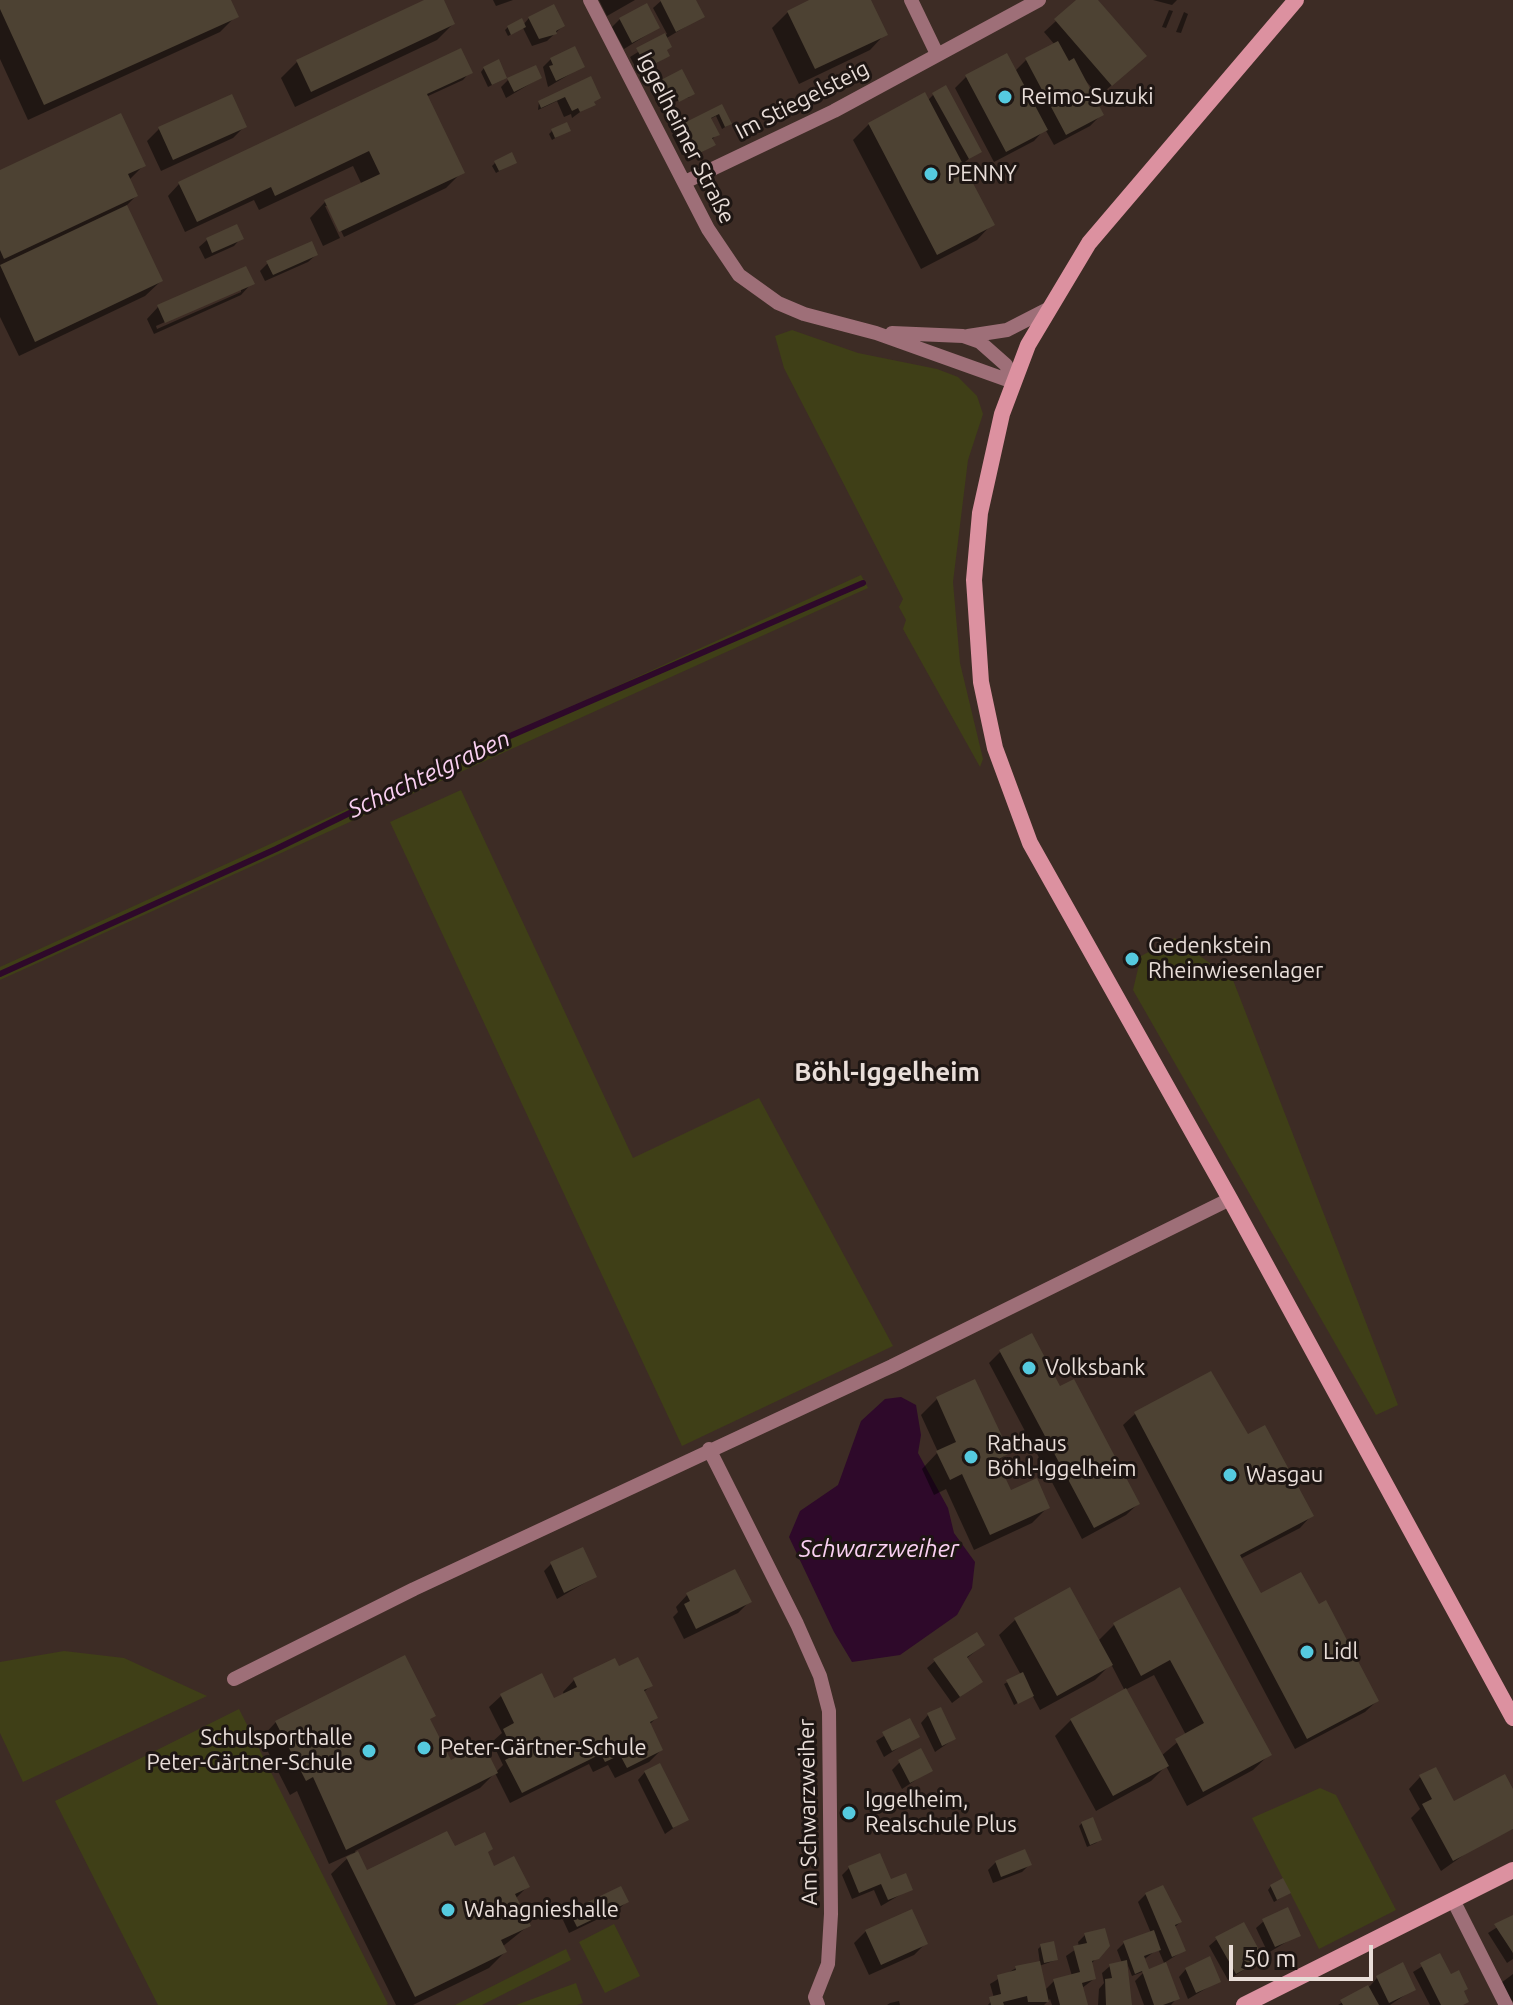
<!DOCTYPE html>
<meta charset="utf-8">
<style>
body{margin:0}
#map{position:relative;width:1513px;height:2005px;overflow:hidden;background:#3d2c25;font-family:Ubuntu,sans-serif}
canvas{display:block}
.scale{position:absolute;left:1229px;top:1945px;width:144px;height:36px;box-sizing:border-box;border:4px solid #e9ded9;border-top:0;padding-left:10px;font-size:24px;line-height:28px;white-space:nowrap;color:#e9ded9;-webkit-text-stroke:6px #1e1613;paint-order:stroke}
</style>
<div id="map">
<canvas width="1513" height="2005"></canvas>
<div class="scale">50 m</div>
</div>
<script>
const ctx = document.querySelector('canvas').getContext('2d');
ctx.lineJoin = 'round';
function paint(path, color) { ctx.fillStyle = color; ctx.fill(path, 'evenodd'); }
const shape = rows => new Path2D(rows.map(r => 'M' + r).join(''));
function trace(path, color, width, dash) { ctx.strokeStyle = color; ctx.lineWidth = width; ctx.lineCap = dash ? 'butt' : 'round'; ctx.setLineDash(dash || []); ctx.stroke(path); }
function label(font, color, halo, rows, align = 'center') {
  ctx.font = font + ' Ubuntu,sans-serif'; ctx.lineWidth = 6; ctx.setLineDash([]); ctx.textBaseline = 'middle'; ctx.strokeStyle = halo; ctx.fillStyle = color; for (const [text, x, y, turn = 0] of rows) {
    ctx.save(); ctx.translate(x, y); ctx.rotate((+turn || 0) * Math.PI / 180); ctx.textAlign = isNaN(turn) ? turn : align; if (halo) ctx.strokeText(text, 0, 0); ctx.fillText(text, 0, 0); ctx.restore();
  }
}
paint(shape([
 [792,330,858,353,937,369,958,377,977,396,983,414,968,460,953,582,960,663,983,759,980,767,903,629,906,620,899,607,903,599,784,368,775,336],
 [861,575,868,588,0,980,0,967],
 [461,790,633,1158,759,1098,893,1346,682,1446,390,822],
 [1175,938,1233,980,1398,1405,1376,1415,1133,990,1141,956],
 [64,1651,124,1658,207,1696,23,1782,0,1733,0,1662],
 [239,1709,388,2004,386,2005,158,2005,55,1801],
 [1320,1788,1336,1795,1396,1910,1319,1949,1252,1818],
 [614,1924,640,1976,605,1993,579,1942],
 [566,1949,571,1960,482,2005,455,2005],
 [576,1983,583,2003,577,2005,516,2005]
]), '#3f3f17');
paint(shape([
 [901,1397,916,1405,921,1435,918,1453,948,1508,954,1533,975,1562,972,1588,957,1615,900,1655,852,1662,834,1632,789,1537,800,1511,838,1485,861,1421,885,1399]
]), '#2e092a');
paint(shape([
 [0,0,229,0,236,16,220,32,28,120,0,59],
 [429,0,442,0,453,24,437,40,295,107,281,78,297,62],
 [493,0,513,0,496,6],
 [599,0,635,0,607,16],
 [662,0,694,0,702,17,665,39,668,56,639,74,630,57,667,34,653,8],
 [814,0,869,0,885,34,870,50,799,84,772,28,788,12],
 [1079,0,1095,0,1132,68,1099,96,1085,80,1102,114,1090,126,1054,145,1045,129,1034,141,994,162,955,88,966,77,1014,72,1026,60,1055,45,1044,32],
 [1153,0,1177,0,1172,5],
 [1169,10,1173,11,1166,28,1162,27],
 [1184,12,1188,14,1181,33,1176,32],
 [529,18,563,26,547,41,532,46,523,28,508,36,505,30,508,27,523,25],
 [620,19,658,28,624,49,612,27],
 [551,59,582,67,548,87,543,67],
 [484,68,502,80,488,87,481,72],
 [470,72,463,80,426,97,462,172,446,188,344,237,329,206,325,206,340,238,323,246,310,218,325,202,362,185,353,166,259,210,254,200,185,232,168,196,179,184],
 [540,78,506,98,501,87,508,80],
 [590,78,599,98,572,118,571,114,564,117,557,101,538,110,539,102],
 [659,83,690,97,659,107,651,91],
 [934,94,979,151,961,165,992,224,977,240,921,269,853,140,869,124,927,101],
 [721,107,730,124,722,129,716,116,710,119,717,134,711,141,713,145,690,160,687,153,682,155,672,135,679,127],
 [245,126,233,138,161,171,147,141,159,129],
 [569,130,552,140,549,134,552,131],
 [515,162,496,173,492,166,495,163],
 [144,165,129,180,136,196,126,206,161,281,145,296,19,356,0,317,0,172],
 [241,238,234,246,205,259,199,247,207,240],
 [316,255,308,262,265,281,260,271,268,263],
 [252,283,241,295,154,334,147,319,158,307],
 [241,288,241,292,157,329,156,326],
 [1001,1351,1059,1389,1138,1504,1126,1515,1082,1539,989,1363],
 [1210,1374,1247,1436,1311,1516,1300,1528,1240,1559,1260,1596,1377,1701,1365,1712,1295,1749,1123,1425,1135,1414],
 [937,1399,1007,1453,996,1464,1010,1493,1048,1507,1032,1523,974,1550,946,1489,934,1495,922,1469,938,1452,921,1415],
 [551,1564,595,1577,557,1599,544,1571],
 [1179,1590,1269,1755,1253,1770,1187,1806,1166,1766,1151,1781,1096,1811,1055,1736,1071,1720,1125,1691,1111,1664,1095,1680,1040,1710,1032,1695,1014,1705,1004,1684,1021,1675,999,1635,1015,1620,1098,1641,1114,1625],
 [1154,1675,1186,1735,1161,1756,1125,1690],
 [687,1595,749,1602,738,1613,684,1639,673,1617,678,1612,676,1607],
 [983,1645,966,1659,980,1682,952,1703,927,1668,935,1661],
 [618,1669,650,1686,643,1693,656,1718,649,1725,661,1750,649,1762,615,1778,608,1765,593,1772,589,1764,510,1803,495,1773,480,1788,355,1851,366,1873,486,1854,493,1868,527,1887,515,1899,528,1926,502,1947,505,1952,489,1968,413,2005,396,2005,331,1874,353,1853,329,1864,297,1791,290,1795,261,1738,276,1722,429,1720,450,1762,496,1772,503,1765,492,1742,502,1733,489,1707,501,1696,541,1676,554,1701,564,1695,563,1692,574,1680],
 [928,1715,954,1739,935,1752,921,1723],
 [909,1720,917,1736,884,1757,876,1741],
 [900,1762,931,1770,902,1789,892,1770],
 [645,1772,686,1819,665,1834,638,1780],
 [1420,1777,1454,1804,1513,1793,1513,1829,1475,1847,1441,1871,1411,1818,1420,1809,1409,1789],
 [1082,1823,1099,1840,1096,1843,1087,1847,1079,1826],
 [996,1862,1029,1865,1022,1872,993,1883,988,1870],
 [849,1868,910,1889,881,1906,874,1890,852,1899,842,1875],
 [1271,1886,1289,1893,1274,1902,1268,1890],
 [1146,1894,1180,1922,1174,1928,1183,1951,1164,1963,1177,1998,1171,2005,1144,2005,1135,1981,1145,1971,1132,1976,1127,1963,1131,2005,1098,2005,1099,1989,1104,1983,1102,1973,1110,1966,1122,1963,1117,1950,1124,1943,1151,1933,1138,1902],
 [1158,1949,1165,1965,1147,1971,1143,1960],
 [626,1902,619,1909,569,1933,563,1920,570,1912],
 [1512,1918,1513,1959,1507,1963,1488,1933],
 [1264,1921,1298,1935,1268,1953,1256,1928],
 [866,1931,925,1944,914,1955,869,1975,854,1943],
 [1085,1935,1108,1946,1091,1964,1094,1979,1082,1988,1086,2005,1052,2005,1050,1999,1044,2005,988,2005,994,1998,990,1984,1016,1968,1040,1963,1038,1949,1041,1946,1056,1960,1039,1966,1045,1990,1054,1981,1072,1976,1066,1956,1079,1947,1078,1942],
 [1217,1939,1261,1959,1228,1980,1209,1946],
 [1439,1956,1462,1992,1462,2005,1430,2005,1413,1972],
 [1186,1969,1219,1981,1188,1999,1179,1977],
 [1513,1974,1513,2001,1511,2002,1501,1983],
 [1377,1978,1414,1989,1390,2005,1338,2005,1370,1986],
 [899,2001,900,2005,887,2005,890,2003]
]), '#0007');
trace(shape([
 [0,974,276,849,487,746,863,583]
]), '#2e092a', 6);
paint(shape([
 [0,0,231,0,239,17,44,105,0,9],
 [424,0,444,0,455,24,311,92,296,60],
 [660,0,696,0,705,17,676,32],
 [809,0,871,0,888,35,815,69,787,11],
 [1076,0,1098,0,1147,56,1112,86,1054,19],
 [647,3,660,28,632,43,619,18],
 [554,4,565,26,556,31,557,34,539,39,528,17],
 [522,18,526,27,511,35,507,26],
 [665,33,672,47,667,50,670,56,647,68,636,48],
 [1058,41,1069,61,1074,58,1104,115,1066,135,1025,58],
 [575,46,585,67,556,81,549,66,553,65,550,58],
 [461,48,473,73,427,94,465,173,339,232,324,200,380,174,369,151,275,196,271,187,197,222,178,182],
 [1007,53,1048,130,1006,152,965,75],
 [499,59,507,78,492,85,483,67],
 [536,65,542,78,514,92,507,78],
 [682,69,695,94,679,102,677,97,667,101,657,82],
 [591,76,601,98,594,102,596,105,580,112,578,108,572,111,565,97,541,108,538,101],
 [946,85,982,152,969,159,932,93],
 [925,92,995,225,937,255,868,123],
 [232,94,247,127,173,160,158,127],
 [722,104,732,124,725,127,719,114,711,118,720,135,712,138,716,145,698,154,695,147,690,149,678,126],
 [121,113,146,166,128,174,138,196,4,259,0,250,0,170],
 [567,122,571,131,555,138,551,129],
 [512,152,517,163,499,171,494,161],
 [127,205,163,281,35,342,0,265],
 [237,224,244,239,212,253,206,238],
 [312,241,318,255,273,275,266,261],
 [246,266,255,284,165,323,157,305],
 [1032,1333,1060,1386,1074,1379,1140,1504,1094,1528,999,1350],
 [1211,1371,1248,1434,1265,1425,1314,1516,1240,1555,1261,1593,1301,1572,1319,1604,1326,1600,1379,1701,1307,1739,1134,1412],
 [975,1379,1010,1453,997,1460,1011,1490,1037,1478,1050,1508,990,1535,962,1474,950,1480,936,1451,956,1442,936,1397],
 [583,1547,597,1577,564,1593,550,1562],
 [735,1569,752,1602,696,1629,684,1604,690,1601,686,1593],
 [1070,1587,1113,1665,1057,1696,1014,1618],
 [1180,1587,1272,1755,1203,1792,1175,1739,1204,1723,1170,1660,1141,1676,1113,1623],
 [977,1632,985,1645,967,1657,983,1682,960,1697,933,1659],
 [405,1655,436,1716,430,1719,451,1760,483,1743,498,1773,346,1850,313,1777,306,1781,275,1721],
 [638,1657,653,1686,644,1690,658,1718,650,1722,663,1750,627,1768,620,1755,605,1762,601,1754,522,1793,505,1760,515,1755,503,1729,514,1723,500,1694,542,1673,554,1698,577,1687,573,1678,615,1658,619,1666],
 [1023,1672,1034,1696,1018,1704,1006,1680],
 [1126,1688,1169,1766,1113,1796,1070,1719],
 [941,1707,956,1739,942,1746,927,1713],
 [910,1718,920,1737,892,1751,882,1732],
 [921,1748,933,1771,910,1783,898,1760],
 [660,1763,689,1820,673,1828,644,1771],
 [1436,1767,1454,1801,1505,1774,1513,1789,1513,1829,1453,1861,1422,1804,1432,1799,1419,1775],
 [1093,1817,1102,1840,1090,1845,1081,1822],
 [447,1831,455,1846,485,1832,493,1849,488,1852,494,1866,514,1856,530,1887,515,1894,531,1926,501,1940,507,1952,415,1997,346,1857,358,1851,367,1870],
 [1025,1849,1032,1865,1001,1877,995,1861],
 [880,1853,891,1879,906,1873,913,1890,888,1900,881,1884,859,1893,848,1866],
 [1283,1878,1291,1893,1277,1900,1270,1885],
 [1163,1885,1182,1922,1175,1925,1186,1951,1172,1957,1145,1893],
 [621,1886,629,1902,577,1927,569,1911],
 [1288,1907,1301,1936,1275,1947,1262,1919],
 [912,1909,928,1944,881,1965,865,1930],
 [1513,1915,1513,1953,1494,1924],
 [1244,1922,1264,1959,1236,1974,1215,1937],
 [1105,1928,1110,1946,1099,1959,1092,1961,1096,1979,1082,1983,1088,2005,1060,2005,1053,1979,1080,1972,1073,1946,1087,1943,1084,1933],
 [1154,1930,1161,1950,1144,1956,1149,1969,1166,1962,1180,1999,1163,2005,1154,2005,1142,1971,1135,1974,1123,1941],
 [1054,1941,1058,1960,1044,1963,1040,1944],
 [1440,1953,1451,1974,1459,1970,1468,1989,1464,1991,1469,2002,1463,2005,1441,2005,1420,1963],
 [1210,1956,1221,1982,1196,1993,1185,1968],
 [1127,1960,1132,2005,1106,2005,1105,1979,1112,1978,1109,1964],
 [1040,1961,1049,2002,1028,2002,1027,1996,1003,2002,1004,2005,991,2005,989,1997,1001,1994,997,1975,1016,1970,1015,1966],
 [1403,1962,1416,1990,1389,2003,1376,1976],
 [1368,1985,1379,2005,1343,2005,1340,2000]
]), '#4d4233');
trace(shape([
 [590,0,708,229,739,275,778,303,804,314,876,333,1013,382],
 [911,0,937,54],
 [685,182,834,111,1039,0],
 [892,333,963,336,980,342,1006,365,1013,382],
 [968,336,1007,330,1046,310],
 [709,1449,797,1624,820,1676,829,1711,831,1914,828,1964,815,1997,818,2005],
 [234,1679,414,1589,892,1366,1230,1199],
 [1453,1900,1506,2005]
]), '#9e6f78', 14);
trace(shape([
 [1296,0,1089,243,1028,345,1002,414,980,513,974,580,981,682,995,748,1030,843,1230,1199,1513,1718],
 [1244,2005,1513,1870]
]), '#dc91a0', 16);
for (const [x, y, r, color] of [
 [1005,97,8,"#55cadf"],
 [931,174,8,"#55cadf"],
 [1132,959,8,"#55cadf"],
 [1029,1368,8,"#55cadf"],
 [971,1457,8,"#55cadf"],
 [1230,1475,8,"#55cadf"],
 [1307,1652,8,"#55cadf"],
 [424,1748,8,"#55cadf"],
 [369,1751,8,"#55cadf"],
 [849,1813,8,"#55cadf"],
 [448,1910,8,"#55cadf"]
]) { const dot = new Path2D(); dot.arc(x, y, r, 0, 2 * Math.PI); ctx.fillStyle = color; ctx.fill(dot); trace(dot, '#1e1613', 3); }
label('22px', '#e9ded9', '#1e1613', [
 ["Reimo-Suzuki",1021,97],
 ["PENNY",947,174],
 ["Gedenkstein",1148,946],
 ["Rheinwiesenlager",1148,971],
 ["Volksbank",1045,1368],
 ["Rathaus",987,1444],
 ["Böhl-Iggelheim",987,1469],
 ["Wasgau",1246,1475],
 ["Lidl",1323,1652],
 ["Schulsporthalle",353,1738,"right"],
 ["Peter-Gärtner-Schule",353,1763,"right"],
 ["Peter-Gärtner-Schule",440,1748],
 ["Iggelheim,",865,1800],
 ["Realschule Plus",865,1825],
 ["Wahagnieshalle",464,1910]
], 'left');
label('22px', '#e9ded9', '#1e1613', [
 ["Im Stiegelsteig",802,100,-27],
 ["Iggelheimer Straße",686,138,63],
 ["Am Schwarzweiher",808,1812,-91]
]);
label('italic 24px', '#fad0f2', '#1e1613', [
 ["Schachtelgraben",429,774,-25],
 ["Schwarzweiher",879,1549]
]);
label('bold 26px', '#e9ded9', '#1e1613', [
 ["Böhl-Iggelheim",887,1072]
]);
</script>
